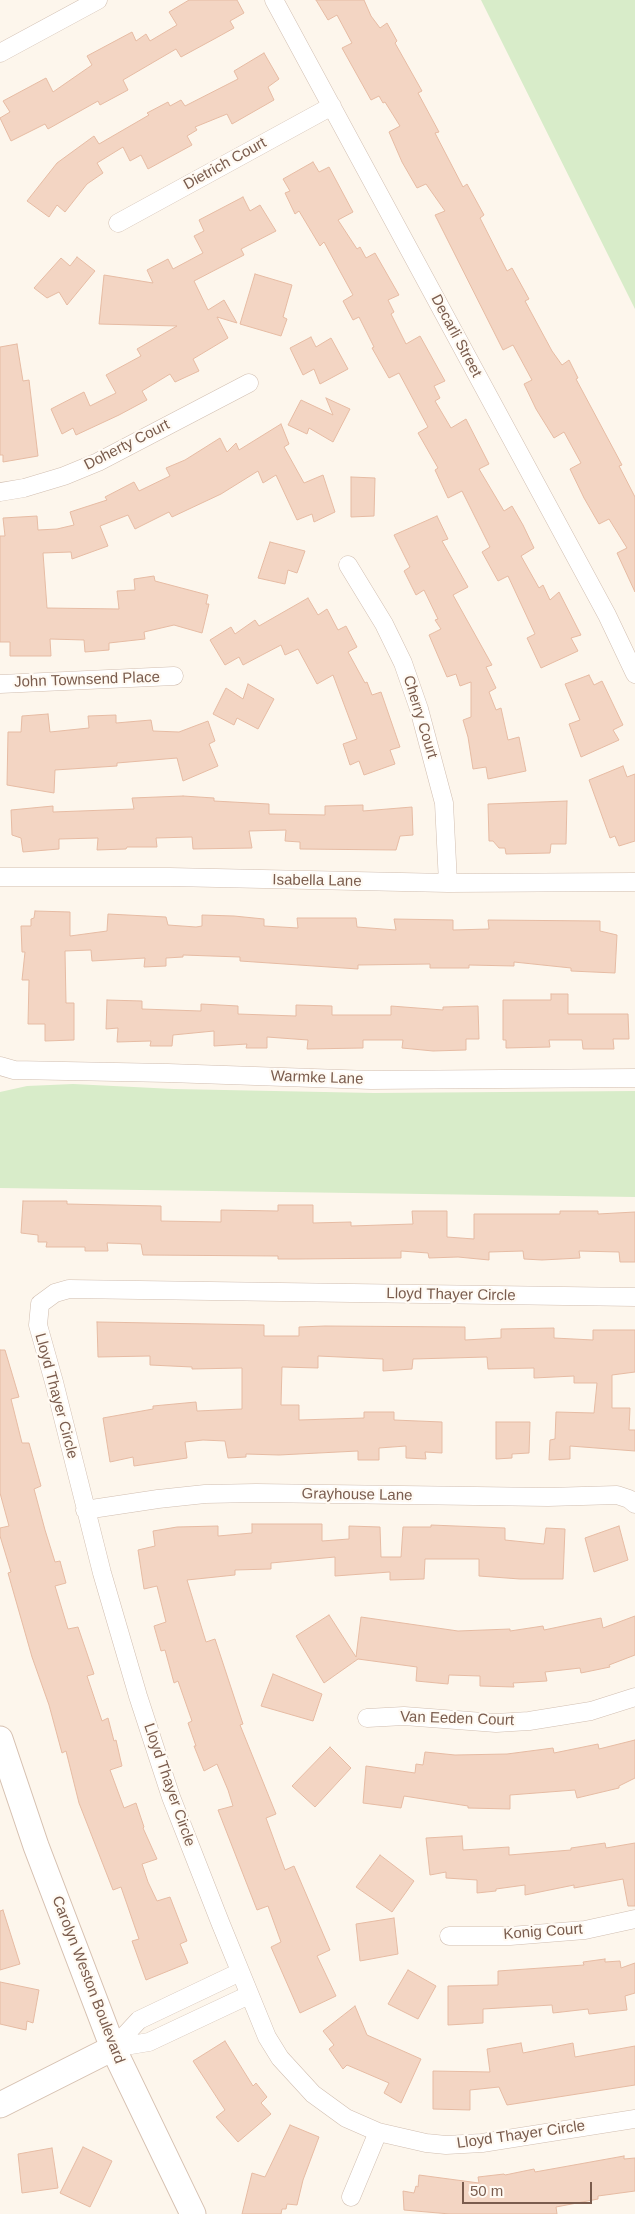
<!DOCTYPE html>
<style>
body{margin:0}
#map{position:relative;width:635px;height:2214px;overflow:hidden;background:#fdf6ec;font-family:Helvetica,sans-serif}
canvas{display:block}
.scale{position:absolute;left:462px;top:2182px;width:130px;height:22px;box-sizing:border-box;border:2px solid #7a5c4d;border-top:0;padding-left:6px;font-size:15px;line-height:18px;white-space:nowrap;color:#7a5c4d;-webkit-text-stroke:4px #fffaf3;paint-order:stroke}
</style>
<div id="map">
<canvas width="635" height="2214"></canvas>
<div class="scale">50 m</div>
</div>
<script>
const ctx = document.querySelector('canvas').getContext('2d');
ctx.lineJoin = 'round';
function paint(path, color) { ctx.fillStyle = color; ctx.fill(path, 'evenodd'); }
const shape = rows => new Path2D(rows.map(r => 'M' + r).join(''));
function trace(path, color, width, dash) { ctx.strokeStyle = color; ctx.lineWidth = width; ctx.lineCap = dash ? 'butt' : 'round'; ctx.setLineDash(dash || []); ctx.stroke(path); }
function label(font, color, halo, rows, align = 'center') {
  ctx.font = font + ' Helvetica,sans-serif'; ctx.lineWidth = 4.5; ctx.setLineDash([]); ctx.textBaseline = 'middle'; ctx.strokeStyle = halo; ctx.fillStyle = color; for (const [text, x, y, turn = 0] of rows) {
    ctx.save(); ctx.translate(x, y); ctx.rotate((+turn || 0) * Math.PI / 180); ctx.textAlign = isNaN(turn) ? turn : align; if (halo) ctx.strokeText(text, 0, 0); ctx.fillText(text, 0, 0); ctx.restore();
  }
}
paint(shape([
 [481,0,635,0,635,309],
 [73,1084,174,1089,374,1093,635,1091,635,1197,0,1188,0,1092,27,1086]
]), '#d8ecc9');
const building = shape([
 [189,0,237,0,244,13,230,21,234,28,216,38,181,57,176,49,123,80,128,90,100,105,98,101,48,129,45,124,11,141,0,118,10,112,3,101,46,78,53,92,92,65,87,56,132,32,136,41,146,34,150,41,177,25,169,12,189,0],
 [316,0,364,0,371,16,380,28,387,23,397,41,395,43,422,91,418,93,439,132,435,133,463,187,467,184,484,215,480,218,507,271,512,268,529,299,525,301,552,351,562,365,569,360,578,378,576,379,622,465,619,466,635,497,635,592,617,553,627,548,609,519,599,524,584,498,570,469,581,463,564,432,554,438,536,409,524,384,532,380,513,345,503,350,435,215,445,211,426,184,417,188,402,162,389,132,400,126,385,102,383,103,379,96,371,100,342,48,352,43,337,15,328,20,316,0],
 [264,53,279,79,268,87,274,100,232,124,227,114,195,127,197,130,187,136,192,145,148,169,141,155,130,161,123,147,97,163,103,173,87,184,65,212,57,205,49,217,27,201,57,163,94,136,99,144,149,115,147,113,168,102,170,106,181,100,185,106,238,79,234,71,264,53],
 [313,162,319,172,329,167,353,212,338,220,357,249,360,247,366,258,375,253,399,295,388,300,394,312,391,314,406,344,420,336,445,381,434,386,440,398,435,401,451,428,466,419,489,464,479,469,504,511,512,506,523,525,534,548,521,556,539,588,543,585,550,600,559,592,581,635,571,638,578,651,541,668,527,638,535,634,508,576,498,581,482,552,490,547,462,491,448,498,435,470,438,468,418,433,428,427,399,373,389,378,372,348,374,347,359,317,353,320,343,301,353,295,324,242,320,246,299,211,295,214,285,193,290,191,283,179,313,162],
 [243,197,250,211,260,205,276,231,241,249,244,255,194,281,208,310,224,300,237,323,217,317,228,338,193,359,199,371,175,382,170,374,142,391,147,400,119,415,76,435,73,428,62,434,51,409,84,392,90,406,116,393,106,375,141,356,137,349,177,326,99,324,104,275,153,283,147,270,168,259,173,269,203,253,194,236,204,231,199,220,243,197],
 [77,257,95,271,67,305,59,292,47,298,34,288,61,258,70,266,77,257],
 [255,274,292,285,283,317,287,319,281,336,240,324,255,274],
 [311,337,316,347,331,338,348,369,320,384,314,369,303,375,290,348,311,337],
 [17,344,23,381,29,380,38,456,3,462,3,455,0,455,0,347,17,344],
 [326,398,350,409,333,442,309,428,307,434,288,425,301,400,333,415,326,398],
 [281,424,289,444,284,447,304,483,323,475,335,512,314,522,312,514,297,520,276,475,263,483,258,471,221,494,172,517,169,512,135,529,128,515,100,526,108,546,72,559,71,552,43,553,47,608,119,609,117,591,135,590,134,579,154,576,155,581,208,595,206,604,209,604,202,633,174,625,144,632,145,639,109,643,109,650,85,652,84,640,50,639,51,656,10,656,10,642,0,642,0,536,5,536,3,518,37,516,38,530,57,529,74,525,70,512,107,500,105,497,134,482,139,491,170,476,166,468,185,460,220,438,227,452,236,443,239,450,281,424],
 [351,477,375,478,374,516,351,517,351,477],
 [437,516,448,539,442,541,468,587,453,595,492,665,486,667,496,688,489,692,496,710,501,708,508,740,519,737,526,771,488,779,486,767,473,769,468,737,463,720,471,717,471,682,460,686,456,674,447,677,429,635,441,629,435,620,438,619,424,590,416,595,404,571,410,567,394,535,437,516],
 [270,542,305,551,297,573,288,570,285,584,258,578,270,542],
 [308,598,318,615,327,609,338,630,346,626,357,647,348,652,365,683,367,682,372,695,381,692,400,747,390,750,395,764,364,775,359,761,350,765,343,744,357,739,333,675,317,684,298,649,285,655,281,645,243,665,239,657,225,665,210,640,231,627,235,634,255,620,259,626,308,598],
 [589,675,594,685,602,681,623,725,613,730,619,740,581,757,569,724,580,720,565,684,589,675],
 [248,684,274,699,258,729,237,718,234,725,213,714,226,688,243,699,248,684],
 [48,714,50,732,89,728,88,716,116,715,116,723,151,720,153,731,179,732,208,721,215,741,209,744,218,766,183,781,177,758,117,763,117,766,55,770,54,793,7,785,8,732,21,732,22,716,48,714],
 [623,766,627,777,635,774,635,841,619,846,615,836,610,838,589,780,623,766],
 [183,796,214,798,214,801,269,804,269,814,325,815,325,806,363,805,363,811,412,807,413,835,400,836,396,850,300,849,300,842,285,841,286,830,249,831,252,848,193,849,192,837,156,838,157,847,127,847,126,849,97,850,98,838,59,839,59,849,23,852,21,838,12,835,11,810,53,806,53,812,134,809,132,798,183,796],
 [567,801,566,844,551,844,550,853,506,854,505,848,499,848,493,841,489,841,488,804,567,801],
 [35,911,70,912,70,936,107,931,108,914,166,917,168,925,196,927,202,926,202,915,234,916,264,919,264,926,298,928,297,918,356,918,357,927,396,930,394,919,453,920,453,930,489,929,488,920,600,921,600,931,617,935,615,973,571,971,571,968,514,962,514,966,469,965,469,968,430,968,430,964,358,965,358,969,240,961,240,957,183,955,183,957,166,958,166,966,144,967,145,958,92,961,91,950,65,951,66,1003,74,1003,74,1040,45,1041,45,1024,28,1024,29,980,22,980,25,952,22,952,21,926,31,926,31,919,34,918,35,911],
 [551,994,568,994,568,1014,628,1014,629,1039,613,1039,614,1049,583,1049,582,1040,549,1040,550,1047,506,1048,506,1040,503,1040,503,1000,551,1000,551,994],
 [107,1000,142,1001,142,1009,201,1011,201,1004,238,1006,238,1014,296,1016,296,1005,332,1006,332,1015,391,1015,391,1006,443,1010,443,1007,478,1006,479,1039,466,1039,466,1050,433,1051,402,1048,403,1040,363,1040,363,1048,307,1049,308,1040,267,1037,267,1048,246,1048,247,1044,214,1046,214,1031,173,1035,172,1046,150,1046,151,1041,117,1042,118,1028,106,1029,107,1000],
 [23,1201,67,1201,67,1204,161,1206,161,1221,221,1222,221,1210,278,1211,278,1205,313,1205,313,1223,351,1222,351,1226,413,1224,412,1211,447,1211,447,1237,474,1239,474,1214,560,1214,560,1211,598,1211,598,1214,635,1212,635,1262,620,1262,619,1252,579,1251,580,1258,542,1260,524,1259,523,1251,489,1252,489,1260,458,1257,429,1258,428,1253,401,1251,401,1258,297,1259,278,1259,278,1256,143,1255,141,1244,107,1243,108,1251,85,1251,85,1247,46,1247,47,1242,38,1242,38,1235,21,1233,23,1201],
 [97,1322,264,1325,264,1336,299,1336,299,1327,325,1326,465,1327,465,1340,501,1338,501,1329,554,1328,554,1338,593,1340,593,1330,635,1330,635,1372,612,1375,612,1408,630,1408,629,1430,635,1430,635,1451,570,1446,570,1459,549,1460,550,1440,555,1439,556,1412,594,1413,597,1383,574,1383,574,1376,534,1378,534,1368,488,1369,487,1357,413,1359,412,1369,383,1371,383,1359,318,1356,318,1368,282,1367,281,1405,299,1405,299,1420,364,1418,364,1412,394,1412,394,1420,442,1422,442,1453,425,1452,426,1459,406,1458,406,1446,379,1448,379,1460,358,1460,358,1451,279,1455,246,1454,246,1457,228,1458,225,1441,203,1440,185,1442,187,1458,134,1466,133,1457,110,1462,103,1418,153,1409,153,1406,196,1402,197,1411,242,1409,242,1368,192,1369,192,1367,150,1365,150,1356,98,1357,97,1322],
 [0,1350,5,1350,19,1397,11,1399,22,1443,29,1443,41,1486,34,1489,45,1530,55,1562,60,1561,66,1583,55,1586,68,1629,78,1627,94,1674,87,1676,102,1721,108,1718,114,1741,116,1740,122,1766,110,1770,124,1808,136,1803,144,1827,143,1828,157,1859,142,1864,148,1882,157,1901,170,1897,187,1941,180,1944,188,1963,146,1980,132,1941,139,1939,121,1887,113,1890,79,1803,66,1751,62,1753,49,1705,32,1657,8,1573,11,1572,0,1536,0,1528,9,1526,0,1493,0,1350],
 [496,1422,530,1422,529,1453,512,1454,512,1458,496,1459,496,1422],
 [252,1524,322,1524,322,1541,349,1539,349,1526,380,1527,381,1557,401,1557,403,1527,431,1527,431,1525,505,1528,505,1540,544,1544,546,1528,565,1529,563,1579,520,1579,479,1576,479,1559,425,1559,424,1579,390,1580,390,1572,335,1576,335,1557,271,1563,271,1569,235,1570,235,1575,187,1580,206,1642,215,1639,243,1724,240,1725,276,1814,266,1818,285,1870,294,1866,330,1950,317,1956,336,1996,300,2013,271,1947,281,1942,268,1906,257,1910,218,1810,233,1806,228,1790,217,1764,204,1771,194,1746,196,1746,188,1723,192,1721,178,1681,174,1683,165,1650,161,1651,154,1626,166,1622,157,1586,144,1589,138,1550,155,1546,153,1531,177,1527,218,1526,218,1536,252,1533,252,1524],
 [619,1526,628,1560,594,1572,585,1538,619,1526],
 [329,1615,356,1657,361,1617,458,1631,510,1629,510,1631,543,1626,544,1630,601,1618,603,1628,635,1616,635,1655,609,1665,610,1667,581,1673,580,1668,545,1672,547,1681,513,1683,514,1687,480,1686,480,1676,449,1675,448,1684,416,1681,417,1667,358,1659,324,1683,296,1636,329,1615],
 [273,1674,322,1694,313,1721,261,1706,273,1674],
 [635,1740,635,1778,619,1786,619,1788,577,1798,575,1790,510,1795,510,1809,468,1808,468,1806,404,1796,401,1808,363,1803,366,1766,415,1773,416,1764,423,1765,425,1752,455,1755,507,1754,553,1748,554,1753,598,1744,599,1749,635,1740],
 [330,1747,351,1768,315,1807,292,1786,330,1747],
 [462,1836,463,1850,509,1847,509,1855,571,1850,571,1848,605,1843,606,1848,635,1843,635,1906,628,1906,623,1879,574,1888,574,1885,525,1895,525,1885,496,1889,496,1891,477,1893,477,1880,446,1878,446,1872,430,1875,426,1838,462,1836],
 [380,1855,414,1881,392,1912,356,1887,380,1855],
 [3,1910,20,1964,0,1970,0,1911,3,1910],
 [394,1918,398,1954,360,1961,356,1924,394,1918],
 [605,1959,605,1962,620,1961,621,1968,635,1963,635,1993,625,1996,627,2010,589,2014,588,2009,553,2013,552,2005,483,2009,483,2023,448,2025,448,1986,498,1985,498,1971,584,1965,583,1962,605,1959],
 [408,1970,436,1986,418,2019,388,2004,408,1970],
 [0,1982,39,1990,33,2023,27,2021,26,2030,0,2024,0,1982],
 [355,2006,367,2035,421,2059,401,2103,384,2093,389,2083,347,2065,343,2069,329,2049,334,2045,323,2031,355,2006],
 [225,2041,253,2086,256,2083,267,2097,261,2103,271,2114,238,2142,216,2117,225,2110,193,2061,225,2041],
 [521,2043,523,2053,573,2043,575,2057,635,2046,635,2085,507,2105,499,2087,470,2090,470,2110,433,2109,433,2071,490,2072,487,2049,521,2043],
 [290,2125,319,2137,303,2180,297,2205,287,2204,286,2209,282,2209,281,2214,242,2214,252,2173,265,2177,290,2125],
 [83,2147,112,2161,90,2207,60,2193,83,2147],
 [52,2148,58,2188,22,2193,18,2154,52,2148],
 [624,2156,624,2159,635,2158,635,2191,598,2196,598,2199,556,2207,557,2214,450,2214,404,2210,403,2191,414,2193,416,2186,418,2187,419,2175,479,2183,478,2177,504,2174,505,2175,534,2169,535,2172,624,2156]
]);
paint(building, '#f3d5c3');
trace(building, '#e6bba3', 1);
const street = shape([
 [274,0,607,615,635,674],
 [0,53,98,0],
 [118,223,332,106],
 [0,492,24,488,64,476,98,462,249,383],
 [348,565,384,624,403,663,419,709,444,803,448,883],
 [0,684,174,676],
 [0,877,170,877,448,883,635,882],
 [0,1066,14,1070,168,1073,371,1080,635,1078],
 [635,1297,69,1289,55,1293,40,1304,38,1325,54,1382,102,1573,138,1696,171,1797,220,1922,267,2037,280,2058,313,2094,346,2118,378,2132,426,2143,446,2145,482,2143,635,2119],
 [85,1510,158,1499,205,1494,256,1493,548,1497,617,1495,629,1499,635,1504],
 [367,1718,404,1716,496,1723,529,1721,591,1711,635,1697],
 [449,1936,510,1936,585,1930,635,1919],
 [113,2048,139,2020,240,1972],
 [113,2048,149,2042,249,1995],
 [351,2197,378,2132]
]);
const secondary = shape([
 [0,1739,36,1846,113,2048,193,2214],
 [0,2105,113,2048]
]);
trace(street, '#d1beb0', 19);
trace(secondary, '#d6c0b0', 27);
trace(street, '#fff', 18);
trace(secondary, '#fff', 25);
label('15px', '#7a5c4d', '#fffaf3', [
 ["Dietrich Court",225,164,-29],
 ["Decarli Street",456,336,62],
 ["Doherty Court",127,445,-27],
 ["John Townsend Place",87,680,-2],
 ["Cherry Court",420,717,73],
 ["Isabella Lane",317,881,1],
 ["Warmke Lane",317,1078,2],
 ["Lloyd Thayer Circle",451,1295,1],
 ["Lloyd Thayer Circle",56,1396,75],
 ["Grayhouse Lane",357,1495,1],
 ["Van Eeden Court",457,1719,2],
 ["Lloyd Thayer Circle",169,1785,71],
 ["Konig Court",543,1932,-4],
 ["Carolyn Weston Boulevard",88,1980,69],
 ["Lloyd Thayer Circle",521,2135,-8]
]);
</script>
